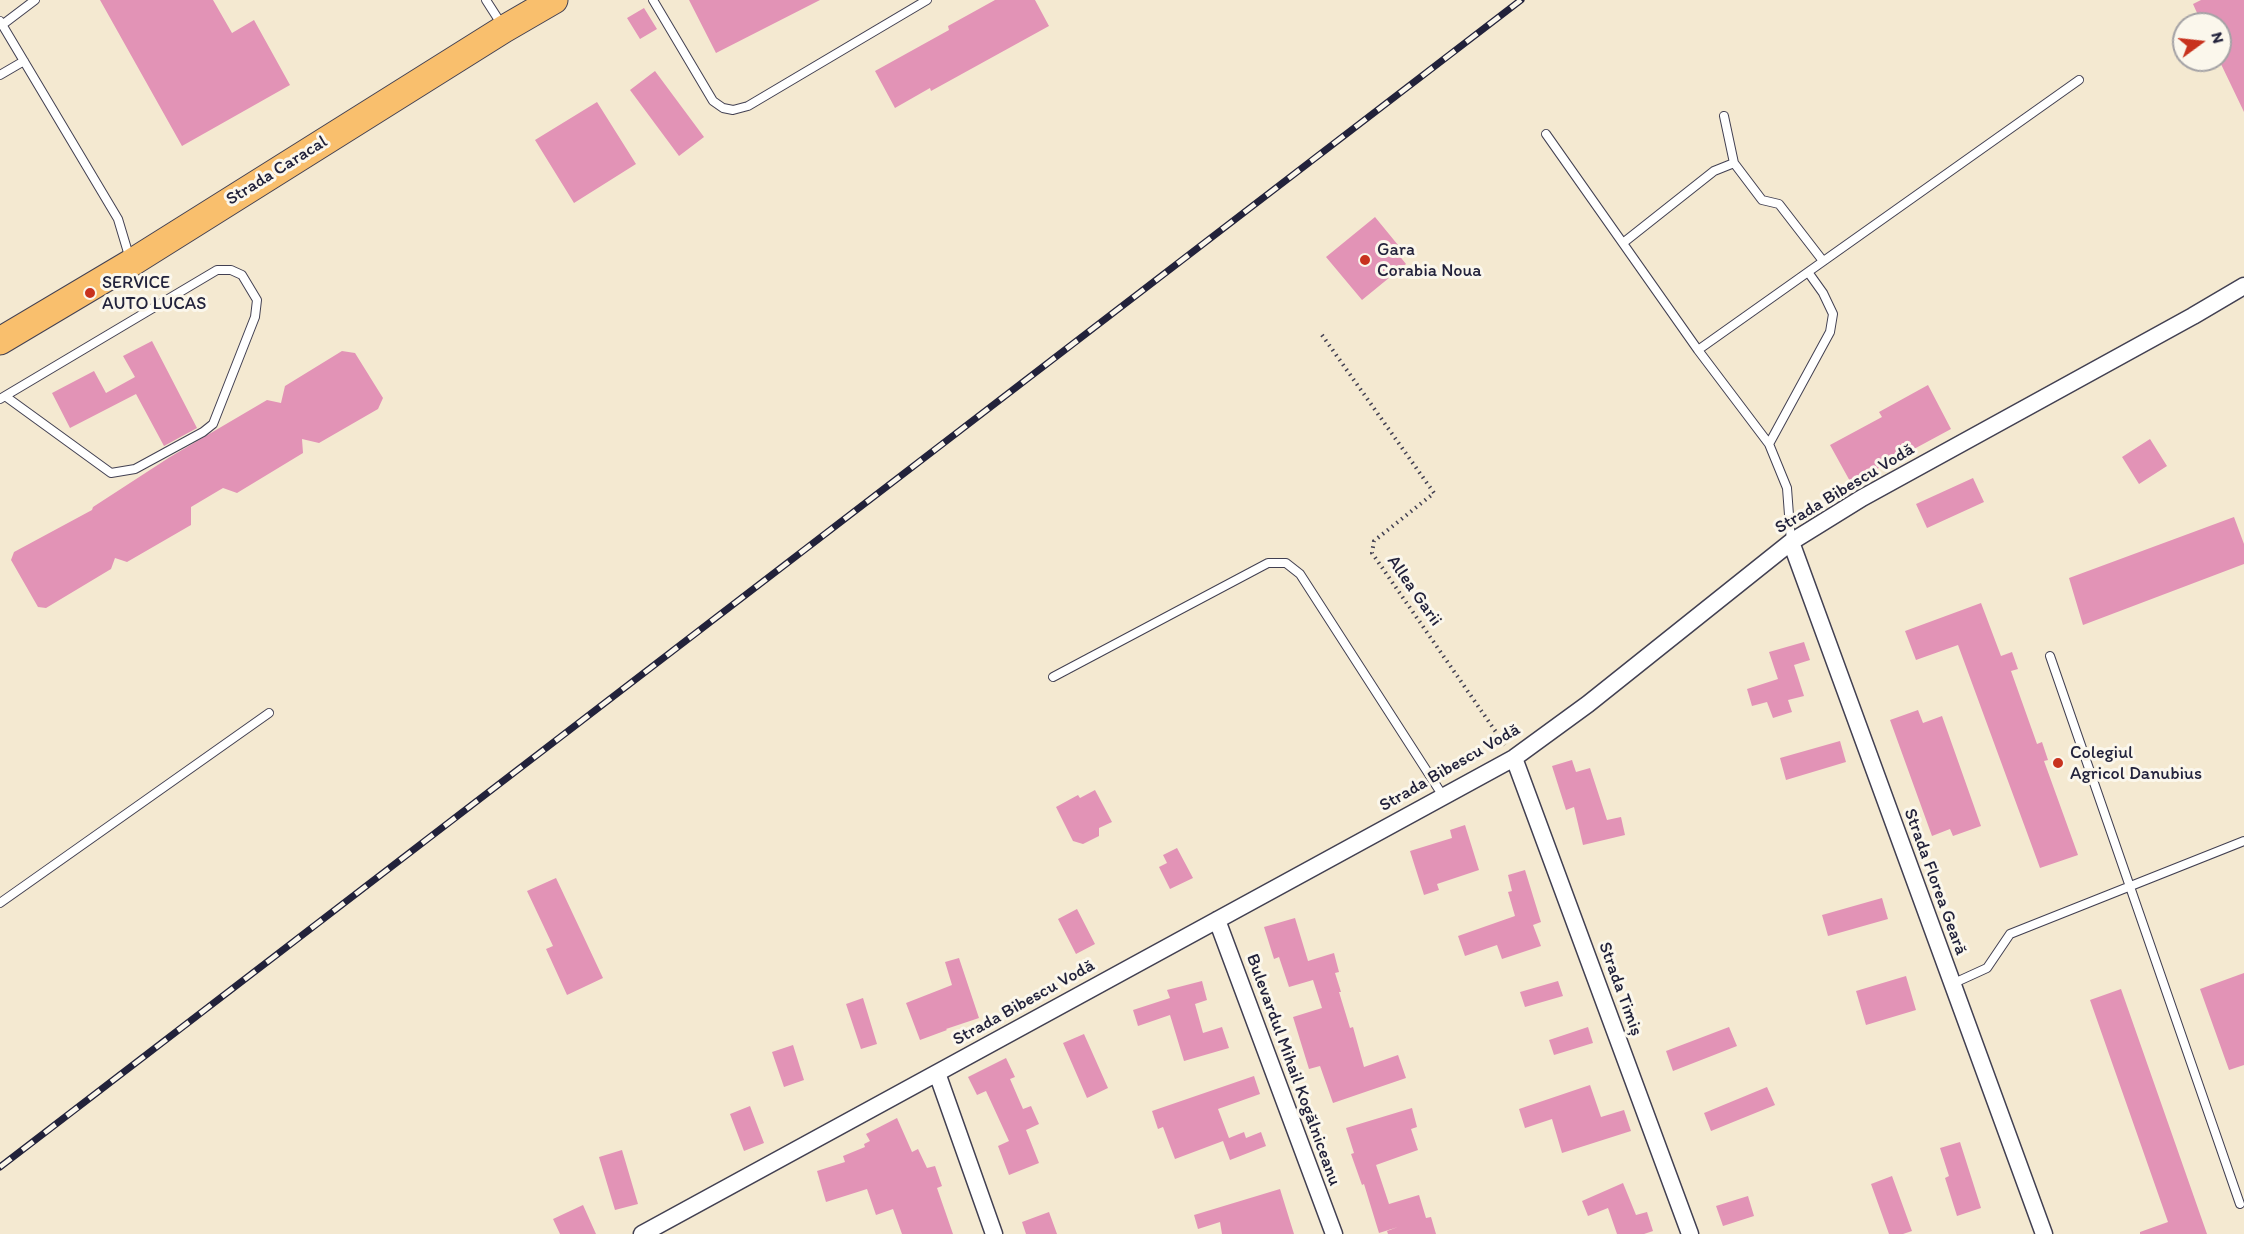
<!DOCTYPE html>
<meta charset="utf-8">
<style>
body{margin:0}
#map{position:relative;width:2244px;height:1234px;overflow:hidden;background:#f4e9d1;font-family:Itim,sans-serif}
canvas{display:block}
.north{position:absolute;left:2172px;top:12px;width:60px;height:60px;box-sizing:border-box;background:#fbf7ec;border:2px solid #a4a2a5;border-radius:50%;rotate:75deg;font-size:16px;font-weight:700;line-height:24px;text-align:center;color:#22223b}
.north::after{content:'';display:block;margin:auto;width:21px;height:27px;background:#c8321e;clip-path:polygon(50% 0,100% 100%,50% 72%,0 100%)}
</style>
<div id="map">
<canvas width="2244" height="1234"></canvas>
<div class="north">N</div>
</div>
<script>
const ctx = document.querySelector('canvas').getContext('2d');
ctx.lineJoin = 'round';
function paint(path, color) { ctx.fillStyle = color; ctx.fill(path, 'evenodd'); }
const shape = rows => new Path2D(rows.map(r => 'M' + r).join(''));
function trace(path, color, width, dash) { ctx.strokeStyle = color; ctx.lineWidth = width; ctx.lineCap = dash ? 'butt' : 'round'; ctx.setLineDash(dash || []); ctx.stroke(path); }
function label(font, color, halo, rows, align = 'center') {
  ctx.font = font + ' Itim,sans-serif'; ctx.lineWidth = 6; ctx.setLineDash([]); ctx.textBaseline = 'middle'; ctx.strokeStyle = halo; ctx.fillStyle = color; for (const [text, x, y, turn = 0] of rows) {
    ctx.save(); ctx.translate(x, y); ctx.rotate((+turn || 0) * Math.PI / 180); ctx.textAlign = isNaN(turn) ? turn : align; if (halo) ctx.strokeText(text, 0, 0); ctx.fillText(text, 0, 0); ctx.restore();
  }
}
paint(shape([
 [100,0,213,0,232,33,254,20,290,85,182,146],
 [689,0,820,0,716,53],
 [995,0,1035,0,1049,26,931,91,930,88,895,108,875,71,949,30,948,26],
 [2201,0,2244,0,2244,112,2220,62,2220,24,2202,24,2193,4],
 [644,8,657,29,640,39,627,18],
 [655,71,704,137,679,156,630,90],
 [597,102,636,164,574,203,535,140],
 [1375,217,1398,245,1394,249,1406,264,1362,300,1326,257],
 [152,341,197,428,164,446,136,394,70,428,52,393,94,371,106,393,135,377,123,356],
 [342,351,355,353,383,398,378,409,319,443,302,439,303,453,237,493,223,488,191,507,191,525,127,562,115,558,111,569,46,608,38,607,11,560,14,552,92,510,93,507,170,457,267,400,281,403,285,386],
 [1928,385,1951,429,1851,483,1830,445,1882,417,1879,412],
 [2150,439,2167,466,2139,484,2122,457],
 [1973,478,1984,502,1927,528,1916,504],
 [2234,517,2244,544,2244,564,2083,625,2069,578],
 [1981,603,2001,656,2012,652,2018,669,2011,671,2037,744,2042,742,2048,760,2044,761,2078,855,2040,868,1958,645,1916,660,1905,631],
 [1804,642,1810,660,1794,665,1804,696,1788,700,1792,712,1773,718,1767,702,1752,706,1747,689,1778,679,1769,652],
 [1918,710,1923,723,1942,716,1981,826,1953,836,1950,829,1932,836,1890,720],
 [1840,741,1846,762,1786,780,1780,758],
 [1572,760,1576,772,1590,768,1607,820,1621,817,1625,835,1583,845,1574,807,1566,810,1552,766],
 [1095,790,1112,822,1099,828,1099,836,1083,844,1073,841,1056,807,1078,795,1080,798],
 [1465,825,1479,870,1437,884,1439,890,1424,895,1410,851,1452,838,1450,830],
 [1177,848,1193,878,1170,889,1159,867,1167,863,1163,855],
 [1525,870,1541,922,1533,925,1541,946,1502,959,1497,945,1465,956,1458,936,1515,916,1508,892,1512,891,1508,875],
 [556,878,603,978,567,995,546,949,553,946,527,891],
 [1882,898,1888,919,1828,936,1822,915],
 [1077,909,1095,944,1076,954,1058,919],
 [1295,918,1308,961,1334,953,1339,972,1335,973,1341,992,1339,992,1350,1028,1353,1027,1364,1067,1398,1055,1406,1078,1333,1103,1320,1066,1309,1069,1293,1017,1322,1008,1313,980,1289,987,1279,957,1274,959,1264,927],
 [959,958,979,1018,946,1029,947,1030,920,1040,906,1003,952,985,945,962],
 [2244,973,2244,1065,2229,1070,2200,989],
 [1906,976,1916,1010,1866,1025,1856,991],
 [1202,981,1207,1000,1195,1004,1203,1033,1222,1027,1229,1048,1184,1061,1170,1015,1138,1026,1133,1010,1170,998,1167,990],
 [1558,981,1563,996,1525,1007,1520,992],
 [2121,989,2207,1234,2140,1234,2140,1232,2168,1222,2090,1000],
 [863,998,877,1044,861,1049,846,1004],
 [1588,1027,1593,1043,1554,1055,1549,1040],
 [1729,1027,1737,1046,1673,1071,1666,1051],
 [1084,1034,1108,1088,1087,1098,1063,1043],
 [793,1045,804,1080,784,1087,772,1052],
 [1006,1058,1015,1077,1010,1079,1023,1109,1031,1106,1039,1124,1026,1130,1039,1163,1009,1175,998,1146,1009,1141,986,1091,977,1095,968,1077],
 [1254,1076,1260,1094,1218,1109,1229,1138,1244,1132,1246,1138,1261,1132,1266,1146,1230,1160,1223,1141,1175,1159,1163,1127,1158,1129,1152,1111],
 [1590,1085,1601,1117,1624,1110,1631,1131,1562,1153,1552,1119,1525,1128,1519,1109],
 [1767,1087,1775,1105,1711,1131,1704,1113],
 [750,1106,764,1143,744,1151,730,1114],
 [1412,1108,1417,1127,1411,1129,1418,1150,1376,1165,1389,1204,1419,1195,1426,1218,1431,1217,1436,1234,1388,1234,1387,1231,1398,1227,1379,1233,1364,1184,1362,1185,1351,1154,1354,1153,1346,1128],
 [897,1118,912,1152,918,1149,927,1168,935,1166,942,1186,937,1188,953,1234,902,1234,893,1209,876,1215,867,1189,826,1202,817,1171,845,1162,843,1156,865,1147,864,1144,870,1141,866,1134],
 [1960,1142,1981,1208,1957,1216,1945,1178,1949,1176,1940,1148],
 [622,1150,638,1204,615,1210,599,1157],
 [1892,1176,1912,1231,1903,1234,1889,1234,1871,1184],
 [1623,1183,1636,1215,1647,1212,1653,1231,1644,1234,1617,1234,1608,1208,1588,1216,1582,1201],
 [1280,1189,1294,1234,1222,1234,1220,1222,1198,1229,1194,1215],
 [1748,1196,1754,1216,1723,1226,1716,1206],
 [583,1205,596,1234,560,1234,553,1219],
 [1049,1212,1057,1234,1026,1234,1022,1222]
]), '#e293b6');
const service = shape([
 [486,0,502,25],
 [653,0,713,101,723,108,733,110,748,106,927,0],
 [0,21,118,219,130,259],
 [2,25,35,0],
 [0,75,24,61],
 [1724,116,1734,163,1762,200,1779,204,1823,261],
 [1546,134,1698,350,1769,444,1787,488,1791,542],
 [1623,243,1714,171,1734,163],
 [1698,350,2079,80],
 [0,399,5,396,217,270,231,270,242,275,257,300,255,317,213,424,203,432,135,469,111,473,5,396],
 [1769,444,1830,332,1833,314,1823,293,1808,272],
 [2050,656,2240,1204],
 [1053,677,1268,563,1286,563,1300,574,1443,796],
 [0,903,269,713],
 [1952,984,1987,968,2010,934,2244,841]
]);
const minor = shape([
 [1791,542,2044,1234],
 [1514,758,1690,1234],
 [1217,920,1334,1234],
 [937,1073,994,1234],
 [642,1234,1514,758,1588,704,1791,542,1862,498,2193,316,2244,286]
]);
const primary = shape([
 [0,341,131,263,504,29,554,0]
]);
trace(service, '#424052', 10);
trace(minor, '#424052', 19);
trace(primary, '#424052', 29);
trace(shape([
 [1322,335,1434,493,1374,541,1372,553,1505,745]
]), '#424052', 4, [1.5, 4.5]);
trace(service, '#fff', 8);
trace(minor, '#fff', 16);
trace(primary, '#f9bf6d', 27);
const rail = shape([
 [0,1167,1521,0]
]);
trace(rail, '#22223b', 7);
trace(rail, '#fbf7ec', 4.5, [14]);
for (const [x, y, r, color] of [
 [1365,260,6,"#c8321e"],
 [90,293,6,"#c8321e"],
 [2058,763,6,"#c8321e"]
]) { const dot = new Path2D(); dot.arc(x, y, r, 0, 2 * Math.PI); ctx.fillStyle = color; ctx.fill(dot); trace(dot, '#fbf7ec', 2); }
label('18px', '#22223b', '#fbf7ec', [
 ["Strada Caracal",277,171,-32],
 ["Strada Bibescu Vodă",1845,489,-31],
 ["Allea Garii",1414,591,55],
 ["Strada Bibescu Vodă",1450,768,-30],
 ["Strada Florea Geară",1935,882,70],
 ["Strada Timiș",1620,989,70],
 ["Strada Bibescu Vodă",1024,1003,-29],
 ["Bulevardul Mihail Kogălniceanu",1293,1070,70]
]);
label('18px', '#22223b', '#fbf7ec', [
 ["Gara",1377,250],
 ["Corabia Noua",1377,271],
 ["SERVICE",102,283],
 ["AUTO LUCAS",102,304],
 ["Colegiul",2070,753],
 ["Agricol Danubius",2070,774]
], 'left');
</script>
